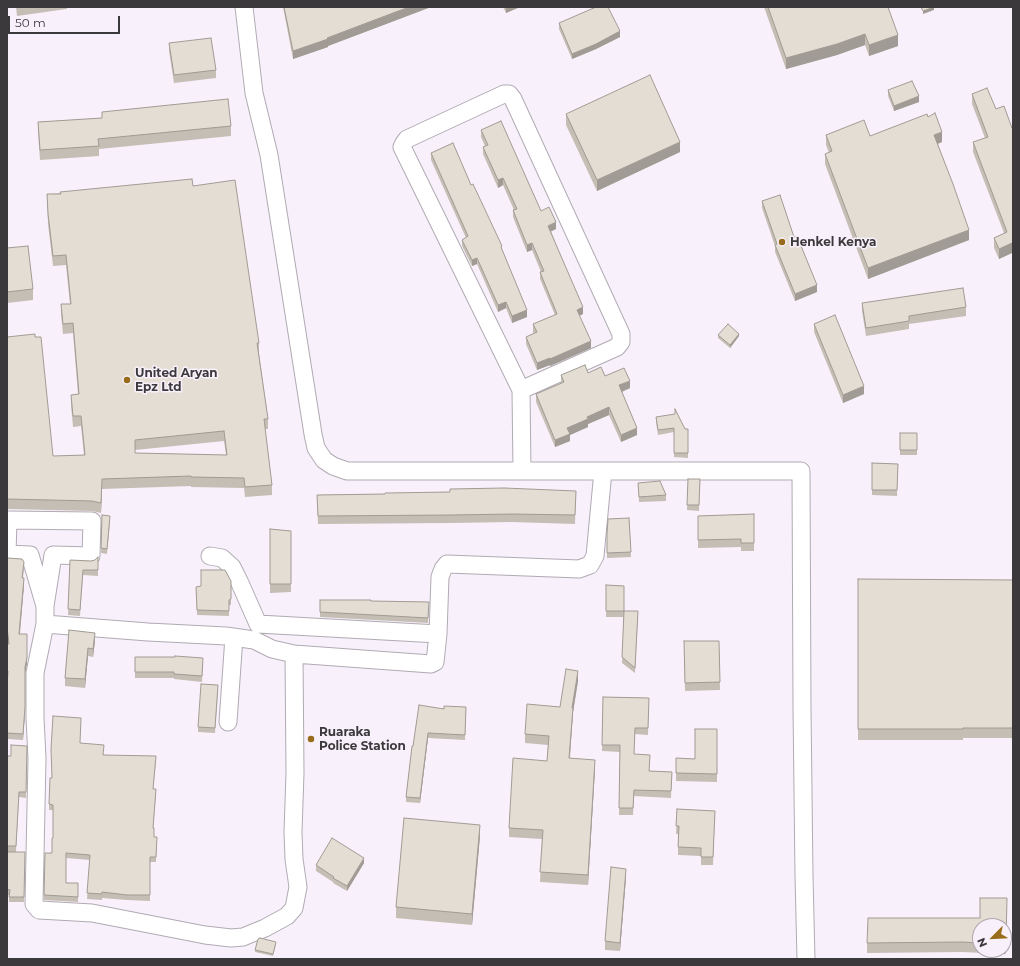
<!DOCTYPE html>
<style>
body{margin:0}
#map{position:relative;width:1020px;height:966px;overflow:hidden;background:#f8f1fb;font-family:Montserrat,sans-serif}
canvas{display:block}
.frame{position:absolute;inset:0;border:8px solid #3c393d;pointer-events:none}
.north{position:absolute;left:972px;top:918px;width:40px;height:40px;box-sizing:border-box;background:#f8f1fb;border:1px solid #ada7af;border-radius:50%;rotate:246deg;font-size:11px;font-weight:700;line-height:16px;text-align:center;color:#3c393d}
.north::after{content:'';display:block;margin:auto;width:14px;height:18px;background:#986c1a;clip-path:polygon(50% 0,100% 100%,50% 72%,0 100%)}
.scale{position:absolute;left:8px;top:16px;width:112px;height:18px;box-sizing:border-box;border:2px solid #3c393d;border-top:0;padding-left:5px;font-size:12px;line-height:14px;white-space:nowrap;color:#3c393d;-webkit-text-stroke:3px #f8f1fb;paint-order:stroke}
</style>
<div id="map">
<canvas width="1020" height="966"></canvas>
<div class="frame"></div>
<div class="north">N</div>
<div class="scale">50 m</div>
</div>
<script>
const ctx = document.querySelector('canvas').getContext('2d');
ctx.lineJoin = 'round';
const shape = rows => new Path2D(rows.map(r => 'M' + r).join(''));
function trace(path, color, width, dash) { ctx.strokeStyle = color; ctx.lineWidth = width; ctx.lineCap = dash ? 'butt' : 'round'; ctx.setLineDash(dash || []); ctx.stroke(path); }
function paint(path, color) { ctx.fillStyle = color; ctx.fill(path, 'evenodd'); }
function label(font, color, halo, rows, align = 'center') {
  ctx.font = font + ' Montserrat,sans-serif'; ctx.lineWidth = 3; ctx.setLineDash([]); ctx.textBaseline = 'middle'; ctx.strokeStyle = halo; ctx.fillStyle = color; for (const [text, x, y, turn = 0] of rows) {
    ctx.save(); ctx.translate(x, y); ctx.rotate((+turn || 0) * Math.PI / 180); ctx.textAlign = isNaN(turn) ? turn : align; if (halo) ctx.strokeText(text, 0, 0); ctx.fillText(text, 0, 0); ctx.restore();
  }
}
const minor = shape([
 [244,7,254,93,269,155,313,434,316,448,324,460,333,466,347,471,801,471,802,708,804,876,806,959],
 [521,390,617,347,621,342,621,334,513,99,509,94,504,94,407,139,404,143,402,147,521,390,522,471],
 [210,556,222,558,232,567,239,581,258,624,438,634,440,577,443,569,447,564,579,569,590,565,595,556,603,471],
 [45,606,53,555,91,556,92,521,8,520,7,554,30,555,45,606,45,624],
 [294,654,295,773,293,832,294,859,298,887,294,908,287,916,265,928,243,937,231,938,205,935,92,913,39,910,34,904,37,758,35,718,35,673,45,624,148,632,226,636,254,640,272,649,294,654,431,664,435,662,438,634],
 [228,722,234,637]
]);
trace(minor, '#b1aab3', 19);
trace(minor, '#fff', 17);
paint(shape([
 [16,7,74,7,67,8,67,9,17,16],
 [283,7,431,7,328,46,328,47,293,59],
 [503,7,520,7,506,13],
 [764,7,888,7,898,46,869,56,865,45,837,55,786,69],
 [559,23,620,37,596,49,572,59,559,29],
 [169,43,216,70,216,78,174,83,169,51],
 [888,90,919,102,894,111,888,96],
 [972,94,996,109,1012,128,1013,128,1013,257,1012,253,999,259,994,248,994,238,1004,233,973,152,973,142,985,138,972,104],
 [102,112,231,126,231,136,99,149,99,156,40,160,38,132,38,122,102,118],
 [566,114,680,152,597,191,566,125],
 [481,130,541,211,556,229,551,231,583,314,579,316,591,348,550,366,550,365,537,370,526,344,526,337,534,334,533,332,533,324,555,315,540,279,540,272,541,272,532,250,527,252,513,217,513,210,514,210,503,185,498,188,483,154,483,147,485,146,481,137],
 [826,135,870,136,942,142,938,144,969,240,868,279,825,164,825,154,829,153,826,145],
 [431,153,471,185,502,251,527,317,512,323,506,308,498,312,477,264,472,266,462,246,462,240,466,238,431,160],
 [193,186,259,343,259,353,268,419,268,429,265,429,272,485,272,495,245,497,244,488,191,487,191,486,102,489,101,513,92,511,7,509,7,337,53,456,84,455,81,426,73,427,71,405,71,395,78,394,73,333,63,334,61,314,61,304,70,304,66,265,53,266,48,224,47,194],
 [224,441,226,455,135,453,135,450],
 [762,201,794,237,817,292,795,301,775,252,775,246,762,208],
 [7,248,33,289,33,300,7,303],
 [862,303,966,307,966,316,909,324,909,329,866,336,862,311],
 [814,324,864,394,843,403,814,332],
 [718,335,739,336,730,348,718,338],
 [588,373,605,376,630,388,622,392,637,435,621,442,609,415,588,424,588,427,570,435,570,441,555,447,536,402,536,394,561,383,561,375],
 [656,417,685,429,688,429,688,458,674,457,674,432,658,435,656,422],
 [900,433,917,433,917,455,900,455],
 [872,463,898,464,897,496,872,495],
 [688,479,700,479,699,511,687,510],
 [638,483,666,495,666,501,639,502],
 [576,491,575,524,512,522,451,523,318,524,317,495,385,494,450,492],
 [754,514,754,551,741,551,741,547,698,548,698,516],
 [102,515,110,522,107,554,101,553],
 [629,518,631,557,607,558,607,534],
 [270,529,291,531,291,592,270,593],
 [98,557,98,576,83,575,80,616,68,615,70,560,91,561,95,560],
 [7,558,24,568,23,578,24,585,20,634,27,664,25,673,25,713,23,740,7,739,7,686,8,677,7,677,7,644,8,644,7,634],
 [858,579,1013,580,1013,738,963,738,963,740,858,740],
 [231,581,231,605,229,605,229,616,197,615,196,587,201,586],
 [606,585,624,586,624,617,606,617],
 [320,600,429,602,428,623,320,617],
 [624,611,638,616,635,673,622,663],
 [69,630,95,641,93,657,88,656,85,688,65,686,65,678],
 [684,641,719,641,720,690,685,691],
 [135,657,203,664,202,682,174,679,174,678,135,678],
 [578,681,573,712,570,758,595,769,588,885,540,882,542,839,509,837,509,828,547,761,548,745,525,743,525,734,560,707],
 [218,690,215,733,198,732,198,727],
 [603,697,649,698,648,735,635,734,634,754,650,771,672,772,671,798,634,796,633,815,619,815,620,752,602,751],
 [466,707,465,740,428,738,420,803,406,802,406,797,413,746,444,709],
 [717,729,717,782,676,781,676,758,695,759],
 [80,743,104,755,156,761,153,789,156,794,153,828,154,837,157,837,156,862,150,862,150,901,127,900,102,898,102,900,87,899,90,860,66,858,66,883,78,883,78,902,44,900,45,853,52,853,53,838,53,810,49,810,49,804,52,778],
 [27,746,26,798,19,797,16,852,25,852,24,902,9,902,9,895,7,895,7,759],
 [677,809,715,811,713,865,701,865,701,856,678,855,678,834,676,834],
 [480,836,472,925,396,918,396,907],
 [364,863,347,891,333,883,333,882,316,871,316,865],
 [626,877,620,951,605,950,605,941],
 [1007,908,1006,954,962,952,867,953,867,943,980,918],
 [980,926,1004,926,1004,950,980,950],
 [276,944,273,956,255,952,255,950]
]), '#c4beb5');
paint(shape([
 [409,7,431,7,328,46,328,47,293,59,293,51],
 [506,7,520,7,506,13],
 [934,7,934,10,923,14,923,11],
 [620,31,620,37,596,49,572,59,572,54],
 [865,34,865,45,837,55,786,69,786,58],
 [898,35,898,46,869,56,869,45],
 [919,96,919,102,894,111,894,106],
 [942,132,942,142,934,145,934,135],
 [680,142,680,152,597,191,597,180],
 [503,178,503,185,498,188,498,180],
 [556,222,556,229,548,233,548,226],
 [969,230,969,240,868,279,868,268],
 [532,243,532,250,527,252,527,245],
 [1012,243,1012,253,999,259,999,249],
 [477,258,477,264,472,266,472,260],
 [817,285,817,292,795,301,795,294],
 [506,302,506,308,498,312,498,305],
 [583,307,583,314,577,317,577,310],
 [527,310,527,317,512,323,512,316],
 [739,334,739,336,730,348,730,345],
 [591,341,591,348,550,366,550,359],
 [550,358,550,365,537,370,537,363],
 [630,381,630,388,619,393,619,385],
 [864,386,864,394,843,403,843,395],
 [609,407,609,415,588,424,588,427,570,435,570,441,555,447,555,440,567,428,587,417],
 [637,428,637,435,621,442,621,435],
 [102,479,102,489,101,513,101,503],
 [24,578,24,585,19,640,19,634],
 [95,633,95,641,93,657,93,649],
 [27,640,27,664,25,673,25,667],
 [88,648,88,656,85,688,85,679],
 [578,671,578,681,573,712,569,767,572,708],
 [25,707,25,713,23,740,23,734],
 [428,733,428,738,420,803,420,798],
 [595,760,595,769,588,885,588,875],
 [480,825,480,836,472,925,472,914],
 [364,858,364,863,347,891,347,886],
 [626,869,626,877,620,951,620,943]
]), '#a09b94');
const building = shape([
 [284,7,409,7,327,38,328,39,293,51,284,7],
 [596,7,608,7,620,31,596,44,572,54,559,23,596,7],
 [768,7,888,7,898,35,869,45,865,34,837,44,786,58,768,7],
 [921,7,934,7,923,11,921,7],
 [211,38,216,70,174,75,169,43,211,38],
 [650,75,680,142,597,180,566,114,650,75],
 [912,81,919,96,894,106,888,90,912,81],
 [987,88,996,109,1004,106,1012,128,1013,128,1013,247,1012,243,999,249,994,238,1007,232,973,142,988,137,972,94,987,88],
 [228,99,231,126,98,139,99,146,40,150,38,122,102,118,102,112,228,99],
 [935,113,942,132,934,135,953,184,969,230,868,268,825,154,832,151,826,135,864,120,870,136,927,114,928,117,935,113],
 [501,121,541,211,549,207,556,222,548,226,583,307,577,310,591,341,550,359,550,358,537,363,526,337,537,332,533,324,557,314,540,272,544,271,532,243,527,245,513,210,517,209,503,178,498,180,483,147,488,145,481,130,501,121],
 [453,143,471,185,473,184,502,246,501,247,527,310,512,316,506,302,498,305,477,258,472,260,462,240,468,236,431,153,453,143],
 [192,179,193,186,235,180,259,343,257,343,268,419,264,419,272,485,245,487,244,478,191,477,191,476,102,479,101,503,92,501,7,499,7,337,35,334,35,337,41,337,53,456,85,455,81,416,73,416,71,395,79,394,73,323,63,324,61,304,71,304,66,255,53,256,48,214,47,194,61,194,60,192,192,179],
 [224,431,227,455,135,453,135,440,224,431],
 [780,195,794,237,797,236,817,285,795,294,775,245,777,244,762,201,780,195],
 [28,246,33,289,7,292,7,248,28,246],
 [963,288,966,307,909,316,909,321,866,328,862,303,963,288],
 [835,315,864,386,843,395,814,324,835,315],
 [728,324,739,334,730,345,718,335,728,324],
 [585,365,588,373,601,367,605,376,624,368,630,381,619,385,637,428,621,435,609,407,587,417,588,419,567,428,570,434,555,440,536,394,564,382,561,375,585,365],
 [675,409,685,429,688,429,688,453,674,453,674,428,658,430,656,417,675,414,675,409],
 [900,433,917,433,917,450,900,450,900,433],
 [872,463,898,464,897,490,872,490,872,463],
 [688,479,700,479,699,505,687,505,688,479],
 [660,481,666,495,639,497,638,483,660,481],
 [504,488,576,491,575,515,512,514,451,515,318,516,317,495,385,494,385,493,450,492,450,489,504,488],
 [754,514,754,543,741,543,741,539,698,540,698,516,754,514],
 [102,515,110,516,107,549,101,548,102,515],
 [629,518,631,552,607,553,607,534,608,519,629,518],
 [270,529,291,531,291,584,270,584,270,529],
 [98,557,98,570,83,570,80,610,68,609,70,560,91,561,95,560,98,557],
 [7,558,22,559,24,562,22,578,24,578,19,634,27,634,27,658,25,667,25,707,23,734,7,733,7,686,8,671,7,671,7,644,9,644,7,627,7,558],
 [201,570,225,570,231,581,231,599,229,600,229,611,197,610,196,587,201,586,201,570],
 [858,579,1013,580,1013,728,963,728,963,729,858,729,858,579],
 [606,585,624,586,624,611,606,611,606,585],
 [320,600,371,600,371,601,429,602,428,618,320,612,320,600],
 [624,611,638,611,635,668,622,657,624,611],
 [69,630,95,633,93,649,88,648,85,679,65,678,69,630],
 [684,641,719,641,720,682,685,683,684,641],
 [175,656,203,658,202,676,174,674,174,672,135,672,135,657,175,657,175,656],
 [566,669,578,671,572,708,573,708,569,758,595,760,588,875,540,872,543,830,509,828,513,758,547,761,549,736,525,734,527,704,560,707,566,669],
 [201,684,218,685,215,728,198,727,201,684],
 [603,697,649,698,648,728,635,728,634,754,650,755,649,771,672,772,671,791,634,790,633,808,619,808,620,745,602,745,603,697],
 [419,705,444,709,444,706,466,707,465,735,428,733,420,798,406,797,412,746,413,746,419,705],
 [53,716,81,718,80,743,104,745,103,755,156,756,153,789,156,789,153,828,154,828,154,837,157,837,156,857,150,857,150,895,127,895,102,892,102,894,87,893,90,855,66,853,66,883,78,883,78,897,44,895,45,853,52,853,52,838,53,838,53,805,49,804,50,778,52,778,51,749,53,716],
 [695,729,717,729,717,774,676,773,676,758,695,759,695,729],
 [11,745,27,746,26,792,19,792,16,846,7,846,7,756,11,756,11,745],
 [677,809,715,811,713,857,701,857,701,848,678,847,679,826,676,826,677,809],
 [404,818,480,825,472,914,396,907,404,818],
 [332,838,364,858,347,886,333,878,334,877,316,865,332,838],
 [7,852,25,852,24,897,9,897,10,890,7,889,7,852],
 [611,867,626,869,620,943,605,941,611,867],
 [980,898,1007,898,1006,944,1004,943,1004,926,980,926,980,943,962,942,867,943,868,918,980,918,980,898],
 [260,938,276,942,273,954,255,950,258,939,260,938]
]);
paint(building, '#e4ddd3');
trace(building, '#a09b94', 1);
for (const [x, y, r, color] of [
 [782,242,4,"#986c1a"],
 [127,380,4,"#986c1a"],
 [311,739,4,"#986c1a"]
]) { const dot = new Path2D(); dot.arc(x, y, r, 0, 2 * Math.PI); ctx.fillStyle = color; ctx.fill(dot); trace(dot, '#f8f1fb', 1.5); }
label('bold 12px', '#3c393d', '#f8f1fb', [
 ["Henkel Kenya",790,242],
 ["United Aryan",135,373],
 ["Epz Ltd",135,387],
 ["Ruaraka",319,732],
 ["Police Station",319,746]
], 'left');
</script>
